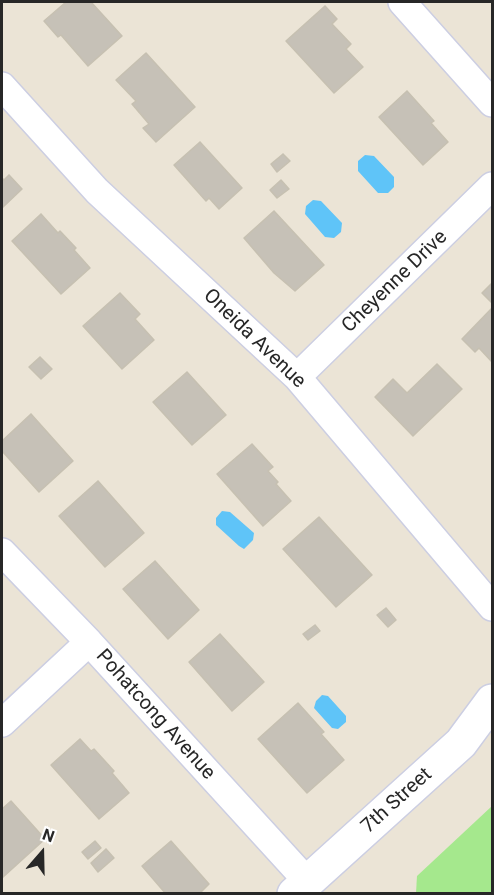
<!DOCTYPE html>
<style>
body{margin:0}
#map{position:relative;width:494px;height:895px;overflow:hidden;background:#ebe4d6;font-family:Roboto,sans-serif}
canvas{display:block}
.frame{position:absolute;inset:0;border:3px solid #272727;pointer-events:none}
.north{position:absolute;left:12px;top:823px;width:60px;height:60px;-webkit-text-stroke:4px #fff;paint-order:stroke;rotate:20deg;font-size:16px;font-weight:700;line-height:24px;text-align:center;color:#272727}
.north::after{content:'';display:block;margin:auto;width:21px;height:27px;background:#272727;clip-path:polygon(50% 0,100% 100%,50% 72%,0 100%)}
</style>
<div id="map">
<canvas width="494" height="895"></canvas>
<div class="frame"></div>
<div class="north">N</div>
</div>
<script>
const ctx = document.querySelector('canvas').getContext('2d');
ctx.lineJoin = 'round';
function paint(path, color) { ctx.fillStyle = color; ctx.fill(path, 'evenodd'); }
const shape = rows => new Path2D(rows.map(r => 'M' + r).join(''));
function trace(path, color, width, dash) { ctx.strokeStyle = color; ctx.lineWidth = width; ctx.lineCap = dash ? 'butt' : 'round'; ctx.setLineDash(dash || []); ctx.stroke(path); }
function label(font, color, halo, rows, align = 'center') {
  ctx.font = font + ' Roboto,sans-serif'; ctx.lineWidth = 5; ctx.setLineDash([]); ctx.textBaseline = 'middle'; ctx.strokeStyle = halo; ctx.fillStyle = color; for (const [text, x, y, turn = 0] of rows) {
    ctx.save(); ctx.translate(x, y); ctx.rotate((+turn || 0) * Math.PI / 180); ctx.textAlign = isNaN(turn) ? turn : align; if (halo) ctx.strokeText(text, 0, 0); ctx.fillText(text, 0, 0); ctx.restore();
  }
}
paint(shape([
 [492,806,492,893,416,893,417,876]
]), '#a5e88d');
paint(shape([
 [365,155,374,156,394,177,394,187,388,193,378,193,358,171,358,161],
 [313,200,321,201,342,223,341,232,334,238,325,237,305,214,306,206],
 [222,511,230,512,254,533,253,540,244,549,239,546,216,525,216,518],
 [322,695,328,696,346,716,346,722,338,729,332,728,314,708,316,701]
]), '#5fc4f8');
const building = shape([
 [66,2,91,2,122,36,88,66,61,35,58,37,44,21,66,2],
 [325,6,337,19,332,24,351,44,346,49,363,67,334,93,286,41,325,6],
 [146,53,195,107,156,142,143,128,149,124,132,104,136,101,116,80,146,53],
 [407,91,434,121,431,123,448,142,423,165,379,117,407,91],
 [200,142,242,188,219,209,209,198,206,201,174,165,200,142],
 [283,154,290,161,277,172,271,164,283,154],
 [9,175,22,189,2,208,2,178,4,180,9,175],
 [281,180,289,189,277,198,270,190,281,180],
 [274,211,324,265,295,291,274,273,244,238,274,211],
 [41,214,58,233,60,231,76,248,74,250,90,268,61,294,12,241,41,214],
 [492,283,492,303,482,293,492,283],
 [120,293,140,314,135,319,154,340,122,369,83,326,120,293],
 [492,308,492,362,479,348,475,352,462,339,492,308],
 [40,357,52,369,41,379,29,367,40,357],
 [437,364,462,389,413,436,375,397,393,379,407,393,437,364],
 [187,372,226,415,192,445,153,402,187,372],
 [31,414,73,461,39,492,2,451,2,441,31,414],
 [252,444,273,467,268,471,278,482,276,484,291,501,263,526,217,474,252,444],
 [98,481,144,533,105,567,59,516,98,481],
 [319,517,372,575,336,607,283,549,319,517],
 [155,561,199,610,168,639,123,589,155,561],
 [386,608,396,620,388,627,377,615,386,608],
 [315,625,320,631,308,640,303,634,315,625],
 [220,634,264,682,232,711,189,662,220,634],
 [298,703,324,732,321,734,344,760,307,793,258,739,298,703],
 [80,739,91,751,94,749,114,771,112,773,129,793,99,819,51,765,80,739],
 [11,801,45,839,2,878,2,809,11,801],
 [95,841,101,848,88,859,82,852,95,841],
 [171,841,209,884,199,894,166,894,142,866,171,841],
 [106,849,114,858,98,872,91,863,106,849]
]);
paint(building, '#c6c1b7');
trace(building, '#c6c0b1', 1.5);
const minor = shape([
 [402,2,492,103],
 [2,86,97,191,297,377,492,607],
 [297,377,492,186],
 [2,552,89,642,307,881],
 [2,723,89,642]
]);
const tertiary = shape([
 [294,894,461,743,492,701]
]);
trace(minor, '#cccee2', 30);
trace(tertiary, '#cccee2', 36);
trace(minor, '#fff', 27);
trace(tertiary, '#fff', 33);
label('20px', '#272727', '#fff', [
 ["Cheyenne Drive",395,282,-44],
 ["Oneida Avenue",254,339,44],
 ["Pohatcong Avenue",155,715,48],
 ["7th Street",397,801,-42]
]);
</script>
